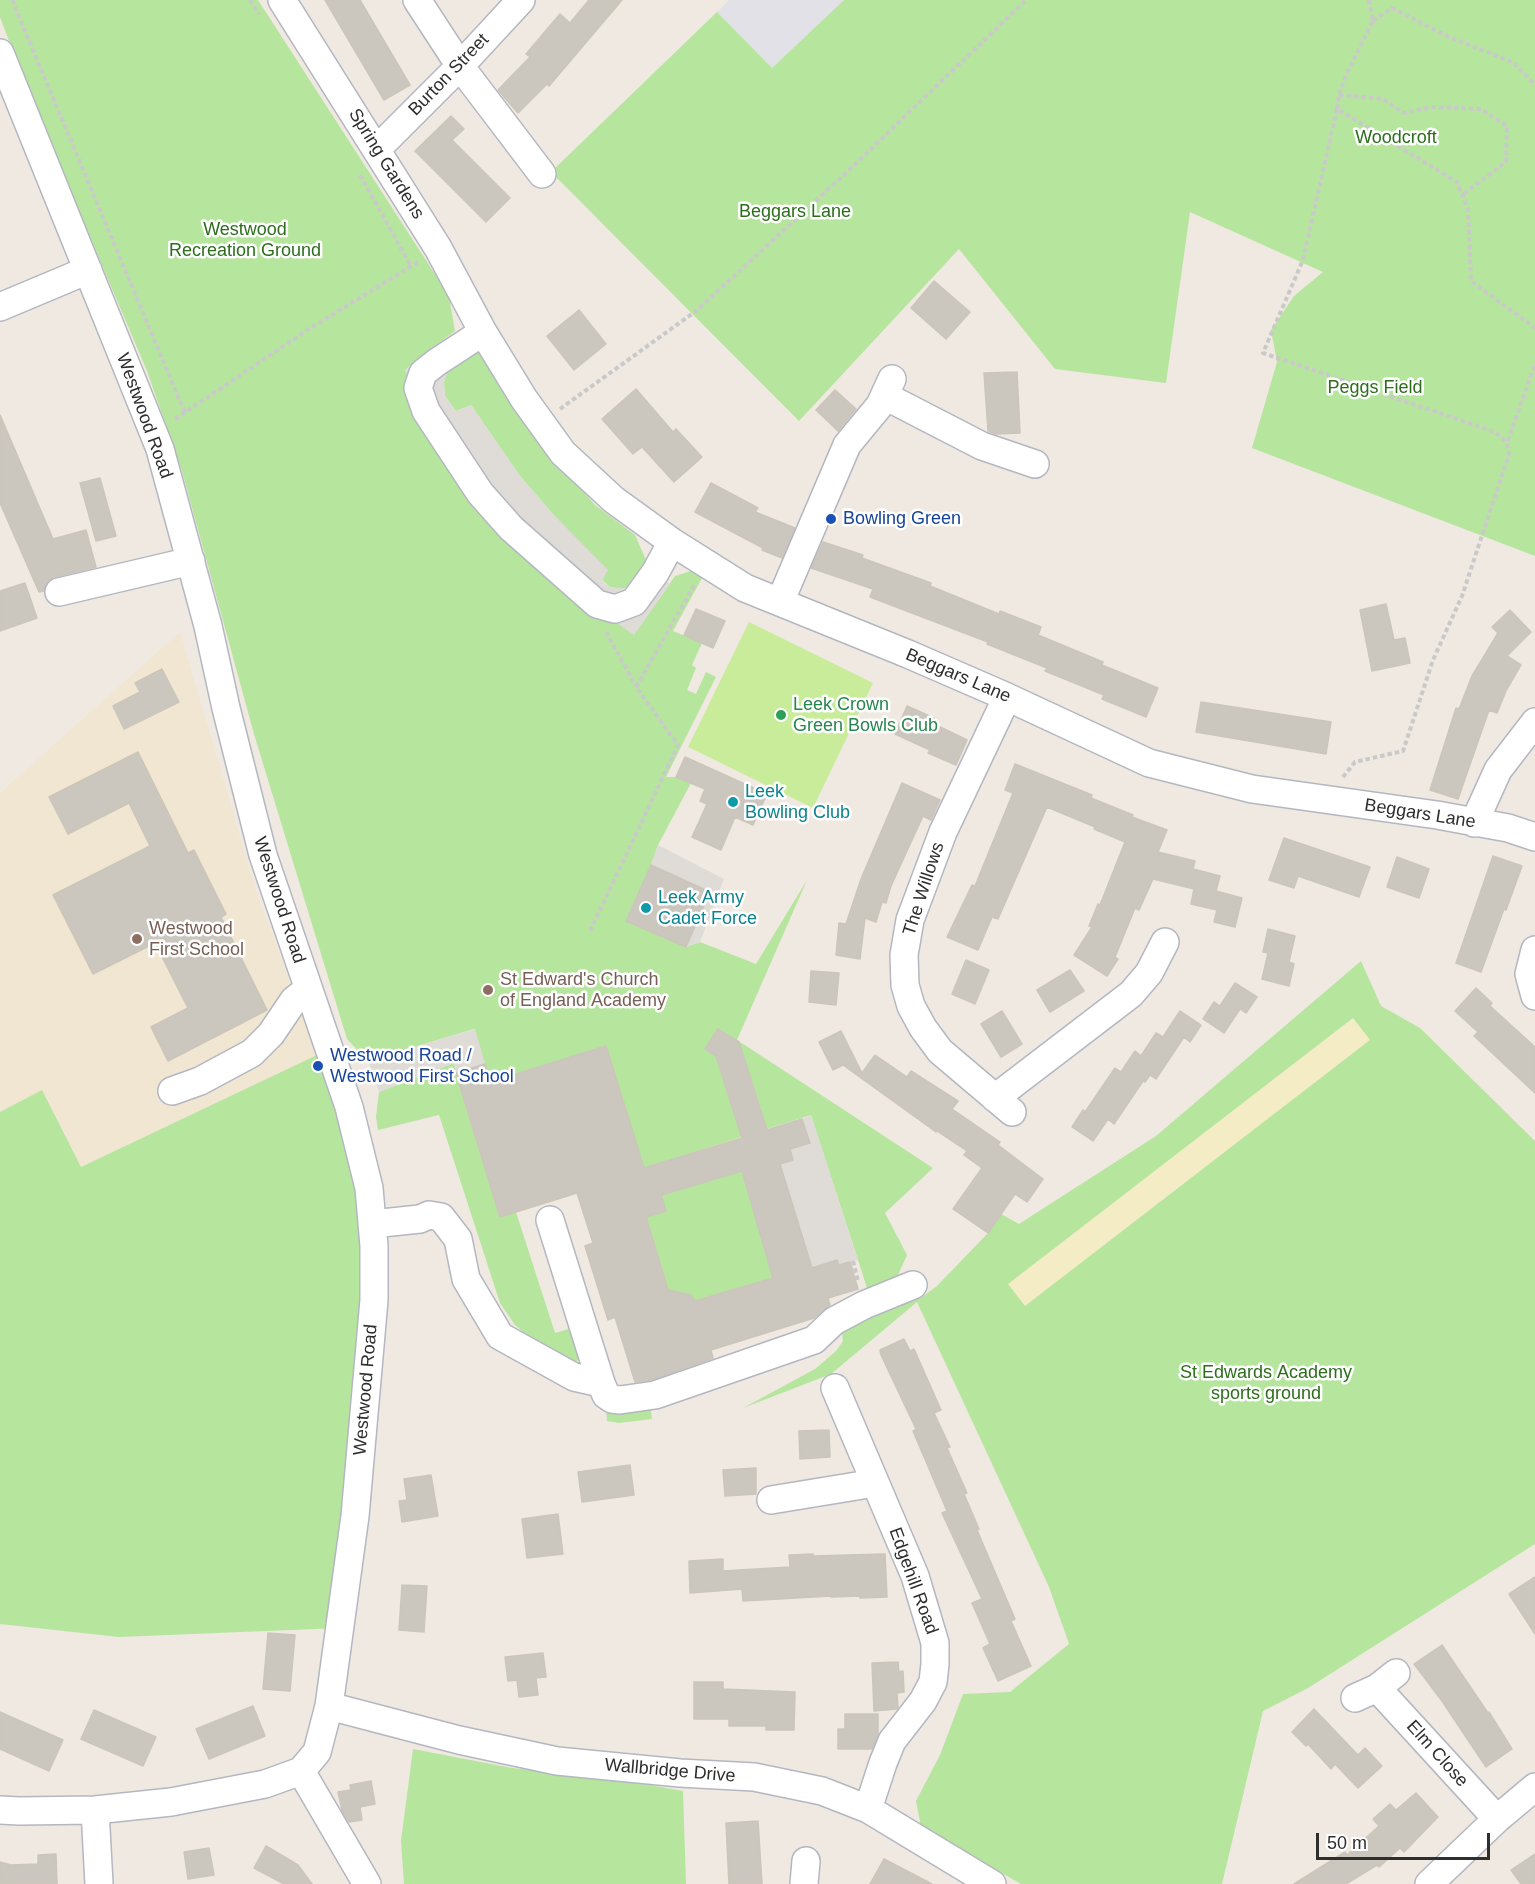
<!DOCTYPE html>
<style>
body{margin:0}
#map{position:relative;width:1535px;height:1884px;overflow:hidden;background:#efe9e1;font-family:Arial,sans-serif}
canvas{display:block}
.scale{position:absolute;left:1316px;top:1833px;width:174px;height:27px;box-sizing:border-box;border:3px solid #2e2e2e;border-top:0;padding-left:8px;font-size:18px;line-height:21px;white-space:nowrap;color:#2e2e2e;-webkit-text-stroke:4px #fff;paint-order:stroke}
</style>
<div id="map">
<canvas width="1535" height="1884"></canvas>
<div class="scale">50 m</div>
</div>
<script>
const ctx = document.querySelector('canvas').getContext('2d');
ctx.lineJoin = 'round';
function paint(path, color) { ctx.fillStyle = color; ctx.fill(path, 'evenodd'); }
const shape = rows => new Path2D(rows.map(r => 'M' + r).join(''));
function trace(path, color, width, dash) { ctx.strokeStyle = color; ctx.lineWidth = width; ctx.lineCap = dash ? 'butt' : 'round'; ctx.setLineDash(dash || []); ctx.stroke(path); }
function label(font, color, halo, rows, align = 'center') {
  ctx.font = font + ' Arial,sans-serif'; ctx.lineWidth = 5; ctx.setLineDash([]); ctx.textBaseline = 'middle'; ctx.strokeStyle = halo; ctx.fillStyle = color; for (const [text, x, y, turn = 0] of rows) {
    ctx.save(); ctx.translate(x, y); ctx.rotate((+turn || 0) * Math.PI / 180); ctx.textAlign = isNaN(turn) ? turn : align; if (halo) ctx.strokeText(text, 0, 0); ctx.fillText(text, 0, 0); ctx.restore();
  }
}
paint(shape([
 [729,0,844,0,772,68,717,12]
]), '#e3e1e8');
paint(shape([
 [180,632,256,891,317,1055,81,1167,42,1090,0,1112,0,793]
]), '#f0e6d1');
paint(shape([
 [0,0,258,0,449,296,455,331,405,370,634,634,675,576,694,570,702,578,673,631,702,643,692,665,696,668,687,690,696,694,706,672,716,677,666,777,676,777,691,783,658,845,651,865,626,920,686,947,700,942,756,964,807,880,737,1040,933,1168,885,1213,907,1255,892,1288,869,1294,811,1115,631,1172,490,1082,474,1029,368,1061,347,1039,254,734,182,471,147,371,25,84,0,17],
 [719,1029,736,1040,705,1049],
 [745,1061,761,1109,736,1117],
 [844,0,1535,0,1535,556,1252,448,1277,362,1271,330,1294,296,1323,272,1190,212,1166,383,1055,369,959,249,799,421,551,172,717,12,772,68],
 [468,350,484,352,559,463,595,505,635,535,650,569,636,586,620,589,610,587,602,580,552,513,520,476,471,405,456,411,445,396,444,382,447,373],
 [1361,961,1381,1006,1420,1028,1535,1141,1535,1544,1308,1688,1263,1711,1222,1884,1021,1884,921,1827,916,1801,940,1755,963,1694,1010,1692,1069,1644,1049,1587,917,1302,831,1374,743,1408,815,1369,836,1351,843,1341,841,1323,856,1313,922,1297,937,1286,988,1233,1001,1214,1019,1224,1156,1136],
 [317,1055,372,1224,340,1628,119,1637,0,1624,0,1112,42,1090,81,1167],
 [454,1063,456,1073,500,1217,516,1212,555,1333,575,1327,580,1358,577,1361,570,1361,534,1341,515,1325,500,1303,439,1115,378,1130,376,1117,379,1092],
 [742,1171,773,1278,695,1301,670,1296,646,1217,661,1195],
 [650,1404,652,1419,619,1423,607,1421,606,1407],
 [413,1749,512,1768,610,1778,683,1791,686,1884,404,1884,401,1841]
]), '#b6e59e');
paint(shape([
 [1353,1018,1370,1040,1025,1306,1008,1284]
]), '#f3ecc5');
paint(shape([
 [749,622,873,683,813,808,688,747]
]), '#c9ec9a');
paint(shape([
 [449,335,457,349,456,364,447,373,444,382,445,396,456,411,471,405,520,476,552,513,608,570,602,581,610,587,627,589,636,586,650,569,670,584,634,635,604,614,422,410,405,370],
 [658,845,724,879,700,942,686,947,710,892,651,865],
 [475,1029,485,1064,456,1073,454,1063,379,1092,368,1061],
 [811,1115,858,1260,839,1265,837,1260,812,1268,780,1164,793,1160,790,1149,810,1143,802,1119]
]), '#dfdcd8');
const building = shape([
 [325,0,360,0,410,85,384,100,325,0],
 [589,0,622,0,549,86,547,84,518,113,498,90,530,57,526,54,560,14,570,23,589,0],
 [451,116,464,129,452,140,510,198,486,222,415,151,451,116],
 [934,281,970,312,946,339,911,308,934,281],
 [579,310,606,344,574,370,547,336,579,310],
 [1017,372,1020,433,996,434,988,431,984,373,1017,372],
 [636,389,673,432,676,429,702,457,674,482,642,447,633,454,602,419,636,389],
 [835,390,856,409,838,431,816,410,835,390],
 [0,415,53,539,86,530,96,567,55,577,48,581,44,591,39,592,0,503,0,415],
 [100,478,116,536,96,541,80,483,100,478],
 [711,483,758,508,755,512,795,528,782,558,762,550,763,548,695,512,711,483],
 [823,542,863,555,862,558,931,583,930,586,999,614,1000,611,1041,627,1038,635,1103,662,1102,665,1158,688,1146,717,1102,699,1104,695,1045,671,1047,668,987,644,988,642,870,597,873,589,811,568,823,542],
 [25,583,37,618,0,631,0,591,25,583],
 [1386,604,1394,640,1405,638,1410,663,1372,671,1360,610,1386,604],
 [696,609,725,621,713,648,684,635,696,609],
 [1510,610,1531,632,1507,656,1521,665,1506,691,1497,713,1489,710,1458,799,1430,790,1456,708,1459,709,1472,676,1498,633,1492,627,1510,610],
 [162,669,179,702,124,729,113,706,140,692,135,683,162,669],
 [1201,702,1331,722,1326,754,1196,732,1201,702],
 [907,706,934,718,932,723,967,740,956,765,928,753,930,750,895,734,907,706],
 [138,752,188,853,194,850,226,914,221,917,267,1010,168,1061,151,1027,188,1008,155,943,93,974,53,895,150,846,129,803,68,834,49,797,138,752],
 [685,757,767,794,753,825,735,817,721,850,692,837,707,804,700,801,705,789,676,777,685,757],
 [1015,764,1092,795,1091,798,1133,815,1132,817,1167,830,1158,852,1195,861,1193,869,1220,876,1216,891,1242,898,1235,927,1214,922,1217,910,1191,904,1194,889,1153,879,1139,910,1135,908,1115,957,1118,959,1107,976,1074,955,1092,927,1089,926,1098,904,1100,905,1125,842,1094,829,1095,827,1047,807,998,919,992,917,978,950,947,937,972,885,975,886,1013,793,1005,790,1015,764],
 [902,783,940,800,931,820,923,816,891,886,886,903,882,902,876,922,865,918,860,959,836,955,839,923,846,924,861,879,902,783],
 [1284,838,1370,867,1359,897,1298,876,1294,888,1269,880,1284,838],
 [1493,856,1522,866,1506,910,1504,909,1481,972,1456,963,1493,856],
 [1397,857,1429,869,1419,898,1387,887,1397,857],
 [651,865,710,892,686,947,626,921,651,865],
 [1268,929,1295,936,1289,962,1294,964,1289,986,1262,979,1268,953,1263,952,1268,929],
 [966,960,989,970,975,1004,952,994,966,960],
 [1070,970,1084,991,1050,1012,1037,990,1070,970],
 [811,971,839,973,836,1005,809,1002,811,971],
 [1235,983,1257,997,1246,1013,1240,1009,1224,1033,1203,1019,1214,1002,1220,1006,1235,983],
 [1476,988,1492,1003,1490,1006,1535,1047,1535,1093,1474,1036,1478,1032,1455,1011,1476,988],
 [1002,1011,1022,1044,1001,1057,981,1024,1002,1011],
 [1180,1011,1201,1025,1190,1042,1184,1037,1156,1079,1150,1075,1145,1082,1143,1081,1114,1124,1108,1119,1093,1141,1072,1127,1083,1110,1085,1112,1115,1068,1121,1072,1135,1051,1141,1056,1156,1033,1163,1037,1180,1011],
 [718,1029,739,1042,767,1130,802,1119,810,1143,790,1149,793,1160,780,1164,812,1268,837,1260,839,1265,850,1262,858,1289,828,1298,830,1305,814,1318,711,1350,713,1358,651,1380,635,1382,615,1317,608,1320,585,1246,593,1243,577,1193,500,1217,456,1073,485,1064,490,1082,606,1046,644,1168,742,1138,716,1056,705,1049,718,1029],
 [742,1171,773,1278,695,1301,691,1295,668,1290,646,1217,666,1211,661,1195,742,1171],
 [841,1031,862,1073,875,1055,907,1077,911,1071,958,1101,952,1109,1000,1142,998,1145,1043,1179,1027,1202,1015,1194,988,1233,953,1209,982,1168,964,1155,967,1151,937,1131,936,1132,843,1065,833,1070,819,1042,841,1031],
 [904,1339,910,1351,914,1349,941,1410,934,1413,950,1447,947,1448,967,1493,964,1494,979,1529,977,1530,1015,1619,1011,1621,1031,1666,998,1681,983,1648,990,1644,972,1603,982,1599,942,1513,947,1511,913,1431,916,1429,881,1355,880,1350,904,1339],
 [829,1430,830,1457,800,1459,799,1431,829,1430],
 [630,1465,634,1495,582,1502,578,1472,630,1465],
 [756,1468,756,1494,725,1496,723,1470,756,1468],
 [431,1475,438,1516,402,1522,399,1501,407,1500,404,1479,431,1475],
 [558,1514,563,1554,527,1558,522,1519,558,1514],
 [813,1554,813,1556,885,1554,887,1597,860,1598,860,1596,831,1597,831,1596,743,1601,742,1589,690,1593,689,1561,723,1559,723,1571,790,1567,789,1555,813,1554],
 [1535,1577,1535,1634,1509,1594,1535,1577],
 [402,1585,427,1586,424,1632,399,1630,402,1585],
 [268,1633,295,1635,290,1691,263,1689,268,1633],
 [1442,1645,1488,1713,1489,1712,1512,1749,1486,1767,1442,1701,1414,1664,1442,1645],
 [543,1653,546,1677,536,1678,538,1695,519,1697,517,1680,508,1681,505,1657,543,1653],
 [898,1662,899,1672,903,1671,904,1692,897,1693,898,1707,897,1709,874,1711,872,1663,898,1662],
 [694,1682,723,1682,723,1689,795,1692,794,1730,766,1730,766,1726,729,1726,729,1719,694,1719,694,1682],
 [253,1706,265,1736,209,1759,196,1729,253,1706],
 [1314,1709,1358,1755,1365,1748,1382,1766,1358,1788,1335,1764,1331,1769,1308,1744,1306,1746,1292,1732,1314,1709],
 [94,1710,156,1737,143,1766,81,1739,94,1710],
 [0,1712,63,1740,49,1771,0,1749,0,1712],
 [845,1714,878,1714,878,1735,872,1749,838,1749,838,1729,845,1729,845,1714],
 [371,1781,375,1804,360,1807,362,1820,349,1822,342,1810,338,1792,351,1790,350,1785,371,1781],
 [1416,1793,1438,1817,1404,1852,1400,1848,1379,1867,1377,1865,1346,1884,1294,1884,1345,1852,1347,1855,1379,1826,1373,1819,1390,1804,1396,1810,1416,1793],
 [758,1821,762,1884,729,1884,726,1823,758,1821],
 [266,1846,298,1865,312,1884,284,1884,254,1868,266,1846],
 [209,1848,214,1875,188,1879,184,1852,209,1848],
 [56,1854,57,1884,0,1884,0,1862,11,1865,38,1864,38,1855,56,1854],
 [1535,1854,1535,1884,1521,1884,1511,1870,1535,1854],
 [884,1859,932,1884,870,1884,884,1859]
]);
paint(building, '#cbc7bf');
trace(building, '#cbc5ba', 1.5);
const minor = shape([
 [282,0,438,248,483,332,524,399,563,453,614,500,672,542,745,588,908,654,1007,697,1149,763,1252,789,1437,815,1508,828,1535,837],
 [417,0,460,66,542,174],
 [0,53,160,449,208,626,226,708,263,855,349,1107,369,1188,374,1246,374,1300,355,1516,329,1706,317,1752,301,1771],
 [377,149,460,66,521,0],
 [0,307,88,270],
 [483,332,437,362,423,373,418,388,426,411,480,493,511,528,597,604,615,609,634,602,655,573,672,542],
 [885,396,982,446,1035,464],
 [59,592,191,561],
 [780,602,847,445,880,405,892,379],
 [1007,697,943,832,910,920,904,955,905,985,911,1006,923,1028,940,1051,1012,1112],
 [1474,823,1498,770,1535,722],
 [1535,950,1529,974,1535,996],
 [172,1091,200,1081,252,1053,271,1034,294,1000,308,989],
 [995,1098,1131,994,1149,973,1165,942],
 [372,1224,420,1219,429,1215,441,1217,458,1239,466,1279,500,1336,574,1377,601,1383,550,1220],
 [601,1383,606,1395,612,1399,620,1400,655,1395,814,1340,834,1321,864,1305,913,1285],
 [835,1388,915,1576,935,1643,935,1664,933,1682,923,1701,892,1741,883,1763,868,1809],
 [771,1500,875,1483],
 [1377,1688,1497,1819],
 [1355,1698,1377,1688,1396,1673],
 [329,1706,459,1740,557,1761,680,1773,754,1777,822,1791,868,1809,992,1884],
 [301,1771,367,1884],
 [0,1810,19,1811,95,1810,171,1802,265,1784,301,1771],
 [95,1810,99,1884],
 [804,1884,806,1861],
 [1429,1884,1497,1819,1535,1787]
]);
trace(minor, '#b4b7c1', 30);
trace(shape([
 [12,0,185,413],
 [250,0,259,14],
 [1369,0,1373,21,1347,73,1339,95,1337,109,1457,182,1468,209,1471,281,1535,328],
 [1373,21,1392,8,1449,37,1513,62,1535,85],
 [1339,95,1383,99,1404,113,1432,107,1481,109,1507,126,1506,162,1462,195],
 [1337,109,1303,260,1263,353,1495,432,1507,443],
 [360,175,411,266],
 [560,409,696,311,847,172,1026,0],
 [175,419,309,329,418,262],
 [606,632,636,686],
 [1343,777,1355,762,1403,751,1433,660,1462,596,1509,454,1507,443,1535,364],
 [590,931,678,745,636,687,695,584],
 [853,1261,858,1281]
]), '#c9c9c9', 4, [4.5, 3]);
trace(minor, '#fff', 27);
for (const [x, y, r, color] of [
 [831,519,6,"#1a4fb4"],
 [781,715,6,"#2e9e5b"],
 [733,802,6,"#0f9aa8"],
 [646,908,6,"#0f9aa8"],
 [137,939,6,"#8d6e63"],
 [488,990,6,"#8d6e63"],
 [318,1066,6,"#1a4fb4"]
]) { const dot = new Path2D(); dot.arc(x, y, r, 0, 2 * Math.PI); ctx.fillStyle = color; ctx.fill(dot); trace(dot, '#fff', 2); }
label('18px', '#2e2e2e', '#fff', [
 ["Burton Street",449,75,-46],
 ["Spring Gardens",386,164,58],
 ["Westwood Road",144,416,70],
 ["Beggars Lane",958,676,23],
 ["Beggars Lane",1420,814,9],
 ["The Willows",924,889,-72],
 ["Westwood Road",279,900,72],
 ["Westwood Road",366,1390,-85],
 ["Edgehill Road",913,1581,70],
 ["Elm Close",1437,1754,48],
 ["Wallbridge Drive",670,1771,5]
]);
label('18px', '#2c6e1b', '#fff', [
 ["Woodcroft",1396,138],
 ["Beggars Lane",795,212],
 ["Westwood",245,230],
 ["Recreation Ground",245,251],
 ["Peggs Field",1375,388],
 ["St Edwards Academy",1266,1373],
 ["sports ground",1266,1394]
]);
label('18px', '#164399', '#fff', [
 ["Bowling Green",843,519],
 ["Westwood Road /",330,1056],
 ["Westwood First School",330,1077]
], 'left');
label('18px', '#27864d', '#fff', [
 ["Leek Crown",793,705],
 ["Green Bowls Club",793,726]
], 'left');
label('18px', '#0d838f', '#fff', [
 ["Leek",745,792],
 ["Bowling Club",745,813],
 ["Leek Army",658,898],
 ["Cadet Force",658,919]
], 'left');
label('18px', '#785e54', '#fff', [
 ["Westwood",149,929],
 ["First School",149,950],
 ["St Edward's Church",500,980],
 ["of England Academy",500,1001]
], 'left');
</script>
